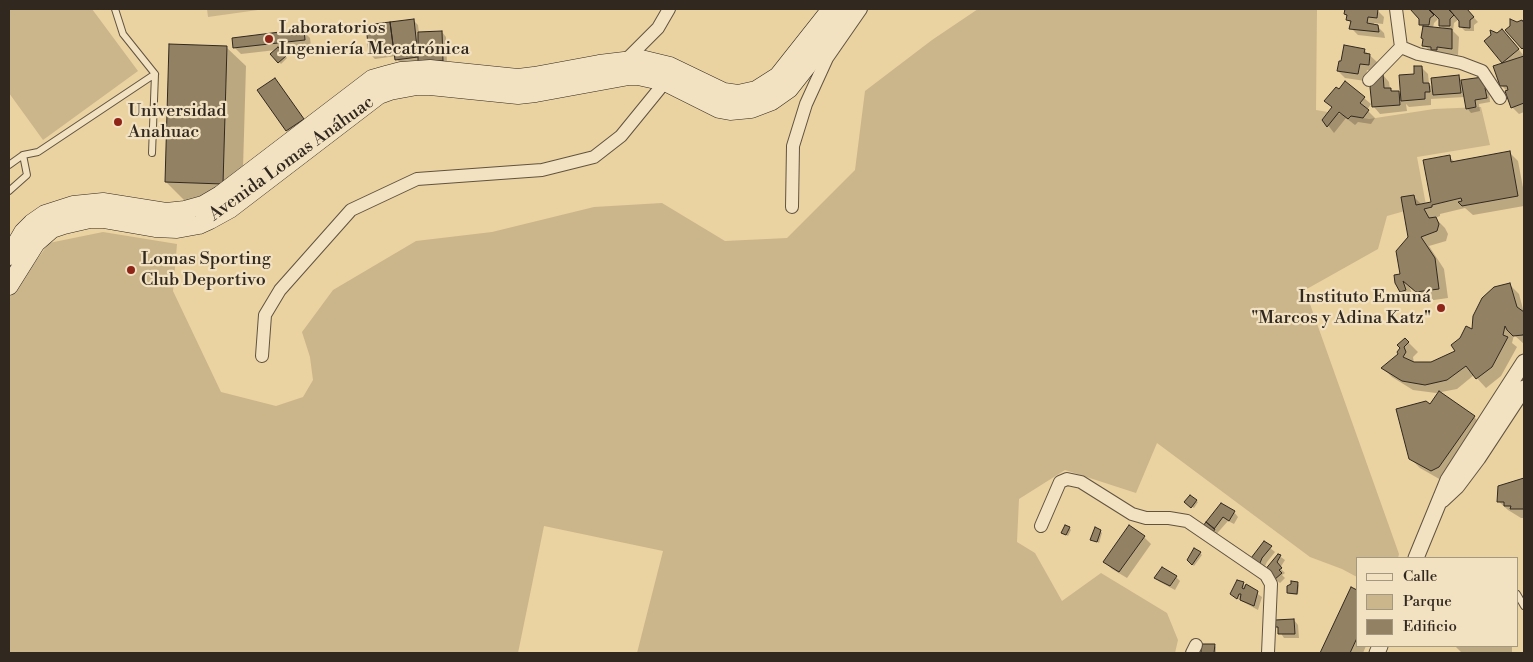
<!DOCTYPE html>
<meta charset="utf-8">
<style>
body{margin:0}
#map{position:relative;width:1533px;height:662px;overflow:hidden;background:#ebd2a1;font-family:"Libre Bodoni",serif}
canvas{display:block}
.frame{position:absolute;inset:0;border:10px solid #312920;pointer-events:none}
.legend{position:absolute;left:1356px;top:557px;width:162px;height:90px;box-sizing:border-box;background:#f2e2c2;border:1px solid #a59881;margin:0;padding:6px 9px;list-style:none;font-size:15px;color:#312920}
.legend li{display:flex;align-items:center;gap:10px;height:25px}
.legend b{width:25px;border:1px solid #a59881}
</style>
<div id="map">
<canvas width="1533" height="662"></canvas>
<div class="frame"></div>
<ul class="legend">
<li><b style="height:6px;background:#f2e2c2"></b>Calle</li>
<li><b style="height:14px;background:#cbb58b"></b>Parque</li>
<li><b style="height:14px;background:#928163"></b>Edificio</li>
</ul>
</div>
<script>
const ctx = document.querySelector('canvas').getContext('2d');
ctx.lineJoin = 'round';
function paint(path, color) { ctx.fillStyle = color; ctx.fill(path, 'evenodd'); }
const shape = rows => new Path2D(rows.map(r => 'M' + r).join(''));
function trace(path, color, width, dash) { ctx.strokeStyle = color; ctx.lineWidth = width; ctx.lineCap = dash ? 'butt' : 'round'; ctx.setLineDash(dash || []); ctx.stroke(path); }
function label(font, color, halo, rows, align = 'center') {
  ctx.font = font + ' "Libre Bodoni",serif'; ctx.lineWidth = 4.5; ctx.setLineDash([]); ctx.textBaseline = 'middle'; ctx.strokeStyle = halo; ctx.fillStyle = color; for (const [text, x, y, turn = 0] of rows) {
    ctx.save(); ctx.translate(x, y); ctx.rotate((+turn || 0) * Math.PI / 180); ctx.textAlign = isNaN(turn) ? turn : align; if (halo) ctx.strokeText(text, 0, 0); ctx.fillText(text, 0, 0); ctx.restore();
  }
}
paint(shape([
 [9,9,92,9,138,71,43,140,9,93],
 [207,9,265,9,208,17],
 [978,9,1317,9,1316,110,1369,119,1434,109,1481,107,1490,145,1417,157,1426,205,1387,216,1378,249,1305,290,1399,554,1398,558,1357,558,1357,577,1342,569,1310,557,1157,443,1136,493,1065,470,1019,499,1017,542,1035,553,1062,601,1101,573,1167,613,1178,640,1175,653,637,653,663,551,544,526,518,653,9,653,9,298,49,243,103,232,177,244,173,291,221,392,276,406,303,397,313,380,310,357,302,332,333,290,416,241,492,232,594,207,662,203,725,241,787,238,855,170,865,91,932,40]
]), '#cbb58b');
paint(shape([
 [1346,9,1377,10,1384,17,1383,24,1374,23,1374,25,1377,26,1384,33,1385,38,1358,35,1351,28,1351,24,1345,14],
 [1411,9,1447,9,1448,11,1450,9,1466,9,1478,22,1474,25,1474,31,1465,31,1461,27,1459,19,1454,23,1453,31,1459,37,1458,55,1431,52,1424,45,1424,28,1420,25,1420,18],
 [1440,17,1440,25,1444,29,1433,28,1434,23],
 [414,21,418,25,419,33,442,32,446,37,447,64,401,63,396,59,396,56,375,59,370,54],
 [303,31,310,38,311,46,280,50,287,58,281,64,272,54,276,50,241,54,234,47],
 [1509,37,1524,56,1524,112,1519,114,1512,107,1508,92,1501,85,1504,63,1486,41],
 [226,47,246,66,242,203,185,201,166,182],
 [1364,50,1377,62,1375,71,1367,70,1365,81,1345,78,1338,71],
 [1421,67,1428,74,1429,84,1434,89,1458,77,1463,81,1482,78,1492,90,1489,93,1490,102,1479,104,1480,111,1471,113,1467,108,1465,97,1431,99,1431,105,1409,107,1406,104,1407,111,1380,114,1374,107,1371,87,1383,75,1389,82,1390,89,1394,92,1398,92,1402,95],
 [279,84,307,124,291,135,259,91],
 [1364,98,1371,104,1367,110,1375,118,1371,124,1358,122,1355,125,1346,118,1334,133,1324,120,1333,108,1326,101],
 [1509,152,1518,161,1524,193,1524,206,1473,215,1465,208,1440,214,1440,216,1435,218,1445,228,1448,234,1446,241,1429,246,1444,269,1448,298,1427,301,1410,288,1414,299,1411,300,1401,291,1402,275,1409,237,1413,196,1422,205,1433,203,1449,157,1455,162],
 [1509,284,1519,294,1524,313,1524,344,1514,335,1512,343,1517,347,1501,376,1486,388,1474,375,1457,389,1436,393,1413,390,1392,377,1383,368,1399,355,1405,339,1418,352,1413,357,1414,363,1431,363,1458,352],
 [1430,406,1474,417,1483,426,1441,480,1420,468,1410,458],
 [1524,480,1524,518,1521,518,1508,510,1498,501,1499,487],
 [1196,501,1198,502,1194,508,1185,502],
 [1234,512,1238,517,1234,524,1228,521,1213,538,1208,522],
 [1129,527,1144,537,1151,544,1127,578,1112,569,1105,562],
 [1069,528,1071,530,1068,536,1062,533],
 [1100,531,1102,533,1099,543,1092,539],
 [1264,543,1275,552,1267,562,1262,572,1254,566],
 [1200,553,1202,555,1194,566,1188,560],
 [1278,555,1285,560,1280,568,1285,573,1282,575,1285,578,1280,583,1270,575],
 [1176,577,1180,581,1175,590,1160,582,1155,578],
 [1297,583,1299,585,1298,595,1290,594,1288,592],
 [1243,584,1262,597,1258,610,1236,598],
 [1352,589,1357,591,1357,646,1366,646,1363,653,1321,653],
 [1294,620,1298,625,1299,638,1284,638,1276,626],
 [1202,645,1214,645,1216,647,1216,653,1202,653],
 [1455,646,1512,646,1512,653,1462,653]
]), '#0003');
const building = shape([
 [1345,9,1378,9,1377,18,1368,17,1367,23,1378,25,1379,32,1349,29,1351,21,1346,20,1347,15,1344,14,1345,9],
 [1410,9,1428,9,1434,15,1430,18,1429,25,1419,25,1419,19,1410,9],
 [1429,9,1448,9,1454,15,1450,19,1450,26,1439,26,1439,19,1429,9],
 [1449,9,1467,9,1474,17,1470,20,1470,28,1459,27,1459,21,1449,9],
 [414,19,418,57,395,60,390,22,414,19],
 [1510,19,1517,22,1522,20,1524,23,1524,47,1522,49,1505,30,1510,26,1510,19],
 [390,22,394,52,369,55,366,25,390,22],
 [1423,26,1452,29,1452,49,1437,47,1437,50,1431,50,1431,47,1422,46,1423,39,1421,38,1423,26],
 [304,29,305,40,233,48,232,38,304,29],
 [1502,29,1519,49,1502,63,1484,41,1491,35,1490,30,1497,33,1502,29],
 [442,31,443,61,418,61,418,32,442,31],
 [169,44,227,46,223,184,165,182,169,44],
 [1344,45,1365,49,1364,53,1370,54,1369,65,1360,64,1358,74,1337,71,1339,61,1341,61,1344,45],
 [278,47,286,56,278,63,270,54,278,47],
 [1524,56,1524,103,1511,108,1505,91,1508,90,1507,86,1500,86,1493,66,1524,56],
 [1414,66,1422,66,1423,83,1429,83,1430,92,1425,92,1425,99,1401,101,1399,75,1414,74,1414,66],
 [1383,74,1384,88,1391,88,1391,91,1399,91,1400,105,1372,107,1370,87,1383,74],
 [1459,75,1461,93,1433,95,1431,78,1459,75],
 [1483,77,1489,85,1485,88,1487,98,1475,100,1476,107,1466,109,1461,80,1483,77],
 [275,78,304,119,286,131,257,90,275,78],
 [1345,81,1365,97,1360,103,1369,110,1363,118,1351,116,1348,119,1339,112,1327,127,1322,120,1332,107,1324,101,1336,87,1339,89,1345,81],
 [1510,151,1518,196,1462,206,1458,202,1462,201,1461,198,1432,205,1432,207,1424,209,1429,218,1436,217,1439,224,1437,231,1421,237,1435,258,1439,289,1416,292,1403,281,1406,290,1400,292,1395,283,1394,275,1400,274,1396,251,1408,237,1401,197,1414,195,1416,205,1431,202,1423,160,1450,155,1451,162,1510,151],
 [1510,283,1517,307,1524,312,1524,333,1523,335,1513,336,1507,330,1505,326,1503,335,1508,337,1492,367,1476,379,1466,366,1447,380,1425,385,1402,381,1381,368,1398,354,1397,352,1400,348,1397,345,1405,338,1409,342,1404,347,1406,352,1403,357,1414,362,1431,362,1455,351,1451,345,1460,338,1466,326,1472,329,1473,316,1482,298,1494,287,1510,283],
 [1439,391,1475,416,1439,467,1431,471,1409,459,1396,409,1426,401,1430,404,1439,391],
 [1524,478,1524,509,1510,509,1511,506,1504,506,1504,502,1497,502,1498,486,1524,478],
 [1190,495,1197,500,1191,508,1184,502,1190,495],
 [1221,503,1235,511,1229,521,1223,517,1214,529,1206,522,1221,503],
 [1206,522,1215,529,1210,537,1200,530,1206,522],
 [1065,525,1070,527,1066,535,1061,533,1065,525],
 [1129,525,1145,536,1119,572,1103,562,1129,525],
 [1095,527,1101,530,1097,542,1090,540,1095,527],
 [1264,541,1272,546,1262,558,1258,568,1248,562,1264,541],
 [1194,548,1201,552,1192,565,1187,560,1194,548],
 [1278,554,1281,555,1277,562,1282,568,1279,570,1282,573,1274,580,1264,571,1278,554],
 [1162,567,1177,576,1170,586,1154,578,1162,567],
 [1237,580,1244,582,1242,588,1244,589,1246,584,1258,591,1254,606,1240,600,1241,594,1239,594,1237,599,1230,594,1237,580],
 [1291,581,1298,582,1297,594,1287,593,1287,586,1291,584,1291,581],
 [1351,587,1357,590,1357,638,1350,653,1320,653,1351,587],
 [1294,619,1295,634,1278,634,1278,627,1275,627,1275,620,1294,619],
 [1201,644,1215,644,1214,653,1201,653,1201,644]
]);
paint(building, '#928163');
trace(building, '#312920', 1);
const service = shape([
 [115,9,123,34,155,74,152,153],
 [9,165,23,155,38,152,155,74],
 [9,191,27,175,23,155],
 [1517,594,1524,606]
]);
const minor = shape([
 [1396,9,1401,47],
 [1401,47,1418,54,1461,63,1482,71,1500,98],
 [626,62,625,61,658,28,669,9],
 [1369,80,1401,47],
 [792,207,793,146,806,104,827,58,861,9],
 [262,356,265,315,280,290,351,210,417,179,542,170,594,157,621,136,665,82,667,75],
 [1041,526,1060,482,1067,479,1081,482,1132,514,1146,518,1169,518,1187,521,1266,575,1271,584,1268,653],
 [1192,653,1196,645]
]);
const tertiary = shape([
 [1442,500,1457,486,1478,458,1524,388],
 [1416,558,1448,480,1524,362],
 [1377,653,1380,646]
]);
const secondary = shape([
 [9,256,23,232,32,223,45,214,73,205,103,202,166,212,185,210,203,205,220,195,372,79,386,75,401,71,430,69,518,78,534,76,599,64,641,59,670,66,724,92,738,94,756,90,778,76,831,9],
 [9,286,36,243,52,229,64,225,90,219,103,219,155,228,177,229,199,225,210,220,230,209,379,95,390,91,417,86,430,86,518,95,536,93,629,76,638,76,665,82,719,109,730,111,751,109,772,101,789,89,852,9]
]);
trace(service, '#605340', 8);
trace(minor, '#605340', 14);
trace(tertiary, '#605340', 17);
trace(secondary, '#312920', 19);
trace(service, '#f2e2c2', 6);
trace(minor, '#f2e2c2', 12);
trace(tertiary, '#f2e2c2', 15);
trace(secondary, '#f2e2c2', 18);
for (const [x, y, r, color] of [
 [269,39,5,"#8f2418"],
 [118,122,5,"#8f2418"],
 [131,270,5,"#8f2418"],
 [1441,308,5,"#8f2418"]
]) { const dot = new Path2D(); dot.arc(x, y, r, 0, 2 * Math.PI); ctx.fillStyle = color; ctx.fill(dot); trace(dot, '#f2e2c2', 2); }
label('18px', '#312920', '#f2e2c2', [
 ["Laboratorios",279,29],
 ["Ingeniería Mecatrónica",279,50],
 ["Universidad",128,112],
 ["Anahuac",128,133],
 ["Lomas Sporting",141,260],
 ["Club Deportivo",141,281],
 ["Instituto Emuná",1431,298,"right"],
 ["\"Marcos y Adina Katz\"",1431,319,"right"]
], 'left');
label('18px', '#312920', '#f2e2c2', [
 ["Avenida Lomas Anáhuac",292,159,-36]
]);
</script>
